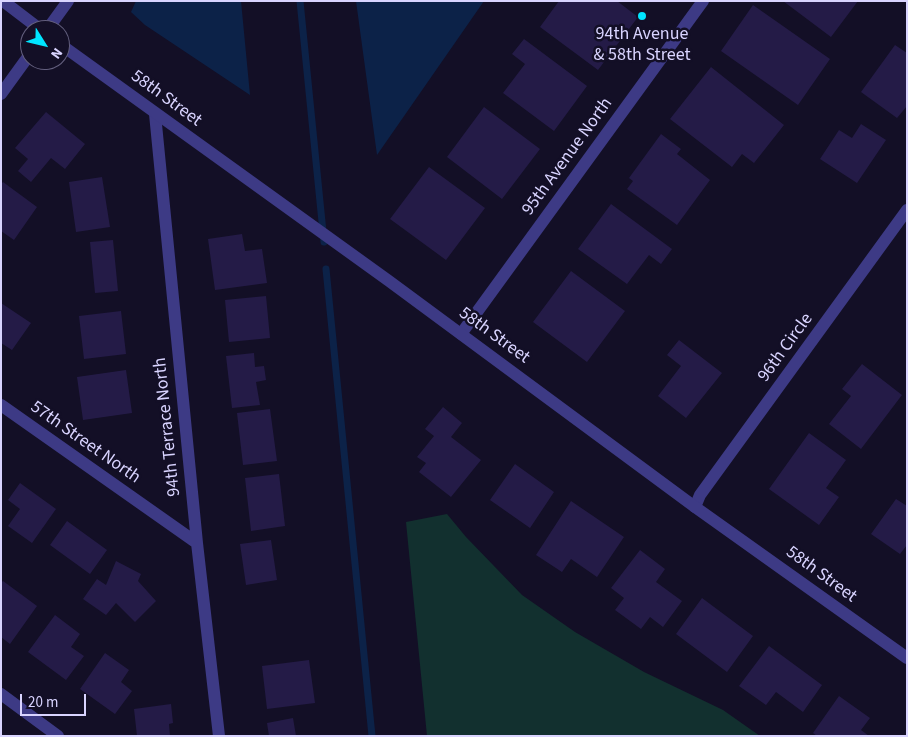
<!DOCTYPE html>
<style>
body{margin:0}
#map{position:relative;width:908px;height:737px;overflow:hidden;background:#130f26;font-family:"Source Sans 3",sans-serif}
canvas{display:block}
.frame{position:absolute;inset:0;border:2px solid #d9d4ff;pointer-events:none}
.north{position:absolute;left:20px;top:20px;width:50px;height:50px;box-sizing:border-box;background:#130f26;border:1px solid #625e7d;border-radius:50%;rotate:126deg;font-size:14px;font-weight:700;line-height:20px;text-align:center;color:#d9d4ff}
.north::after{content:'';display:block;margin:auto;width:18px;height:22px;background:#00e5ff;clip-path:polygon(50% 0,100% 100%,50% 72%,0 100%)}
.scale{position:absolute;left:20px;top:694px;width:66px;height:22px;box-sizing:border-box;border:2px solid #d9d4ff;border-top:0;padding-left:6px;font-size:15px;line-height:18px;white-space:nowrap;color:#d9d4ff;-webkit-text-stroke:4px #130f26;paint-order:stroke}
</style>
<div id="map">
<canvas width="908" height="737"></canvas>
<div class="frame"></div>
<div class="north">N</div>
<div class="scale">20 m</div>
</div>
<script>
const ctx = document.querySelector('canvas').getContext('2d');
ctx.lineJoin = 'round';
function paint(path, color) { ctx.fillStyle = color; ctx.fill(path, 'evenodd'); }
const shape = rows => new Path2D(rows.map(r => 'M' + r).join(''));
function trace(path, color, width, dash) { ctx.strokeStyle = color; ctx.lineWidth = width; ctx.lineCap = dash ? 'butt' : 'round'; ctx.setLineDash(dash || []); ctx.stroke(path); }
function label(font, color, halo, rows, align = 'center') {
  ctx.font = font + ' "Source Sans 3",sans-serif'; ctx.lineWidth = 5; ctx.setLineDash([]); ctx.textBaseline = 'middle'; ctx.strokeStyle = halo; ctx.fillStyle = color; for (const [text, x, y, turn = 0] of rows) {
    ctx.save(); ctx.translate(x, y); ctx.rotate((+turn || 0) * Math.PI / 180); ctx.textAlign = isNaN(turn) ? turn : align; if (halo) ctx.strokeText(text, 0, 0); ctx.fillText(text, 0, 0); ctx.restore();
  }
}
paint(shape([
 [447,514,466,537,522,595,575,632,644,672,723,710,760,736,427,736,406,522]
]), '#12302f');
paint(shape([
 [136,1,241,1,250,95,145,25,131,12],
 [356,1,484,1,377,155]
]), '#0c2248');
trace(shape([
 [300,1,324,242],
 [326,269,372,736]
]), '#0c2248', 7);
paint(shape([
 [559,1,617,1,638,17,598,70,540,27],
 [783,1,858,1,831,37],
 [753,5,830,59,798,105,721,51],
 [524,39,587,86,554,131,503,93,525,64,512,54],
 [895,45,907,53,907,106,897,118,861,92],
 [711,67,784,125,754,163,742,154,732,167,670,119],
 [484,107,540,149,502,199,447,157],
 [46,112,85,144,65,169,51,158,31,182,18,171,28,159,15,148],
 [861,124,886,140,857,183,820,159,839,130,852,138],
 [661,134,681,149,677,154,710,180,677,225,627,189,633,181,629,178],
 [429,167,485,208,446,260,390,219],
 [102,177,110,227,76,232,69,182],
 [3,182,37,207,14,240,1,231,1,184],
 [611,204,672,249,661,264,649,255,627,284,578,249],
 [242,234,245,251,262,249,267,283,215,290,208,239],
 [113,240,118,291,95,293,90,242],
 [571,271,625,311,587,362,533,322],
 [266,296,270,338,229,342,225,300],
 [1,303,31,323,12,350,1,343],
 [121,311,126,354,84,359,79,316],
 [679,340,722,373,686,418,658,396,681,366,667,355],
 [254,353,255,367,264,366,266,380,256,382,260,405,232,408,226,356],
 [862,364,902,395,861,449,829,424,851,396,842,389],
 [126,370,132,413,83,420,77,377],
 [443,407,462,423,451,437,481,460,451,497,419,472,426,463,417,457,434,436,425,429],
 [270,409,277,461,243,465,237,413],
 [809,433,846,460,826,488,839,497,819,525,769,489],
 [515,464,554,492,530,528,490,500],
 [279,474,285,526,251,531,245,478],
 [20,483,56,509,32,543,8,526,20,509,8,500],
 [896,499,907,506,907,545,900,554,871,534],
 [571,501,624,537,597,577,571,559,562,572,536,555],
 [67,521,107,550,90,574,50,545],
 [271,540,277,580,246,585,240,544],
 [640,550,665,569,656,582,682,601,663,627,650,617,641,629,615,610,624,598,611,588],
 [116,561,141,574,138,581,156,601,135,622,116,603,106,615,83,599,97,579,106,585],
 [3,581,37,606,10,644,1,637,1,583],
 [702,598,753,636,727,672,676,634],
 [55,615,80,634,71,647,84,656,66,680,28,652],
 [769,646,822,685,803,712,776,692,766,705,739,686],
 [105,653,129,670,121,682,132,691,115,714,80,689],
 [309,660,315,703,267,709,262,666],
 [839,696,870,718,861,730,869,736,817,736,813,733],
 [171,704,173,723,169,724,170,736,137,736,134,709],
 [293,718,296,736,269,736,267,723]
]), '#241b47');
trace(shape([
 [155,114,197,543,219,736],
 [461,334,703,1],
 [1,405,197,543],
 [695,507,700,495,907,210],
 [1,694,58,736]
]), '#3d3a85', 12);
trace(shape([
 [3,1,41,30],
 [47,30,68,1],
 [60,44,389,281,695,507,907,658],
 [1,94,30,54]
]), '#3d3a85', 12);
for (const [x, y, r, color] of [
 [642,16,5,"#00e5ff"]
]) { const dot = new Path2D(); dot.arc(x, y, r, 0, 2 * Math.PI); ctx.fillStyle = color; ctx.fill(dot); trace(dot, '#130f26', 2); }
label('18px', '#d9d4ff', '#130f26', [
 ["94th Avenue",642,35],
 ["& 58th Street",642,56]
]);
label('18px', '#d9d4ff', '#130f26', [
 ["58th Street",166,99,36],
 ["95th Avenue North",568,157,-54],
 ["58th Street",494,336,36],
 ["96th Circle",786,348,-54],
 ["94th Terrace North",168,427,-96],
 ["57th Street North",85,443,35],
 ["58th Street",821,575,36]
]);
</script>
